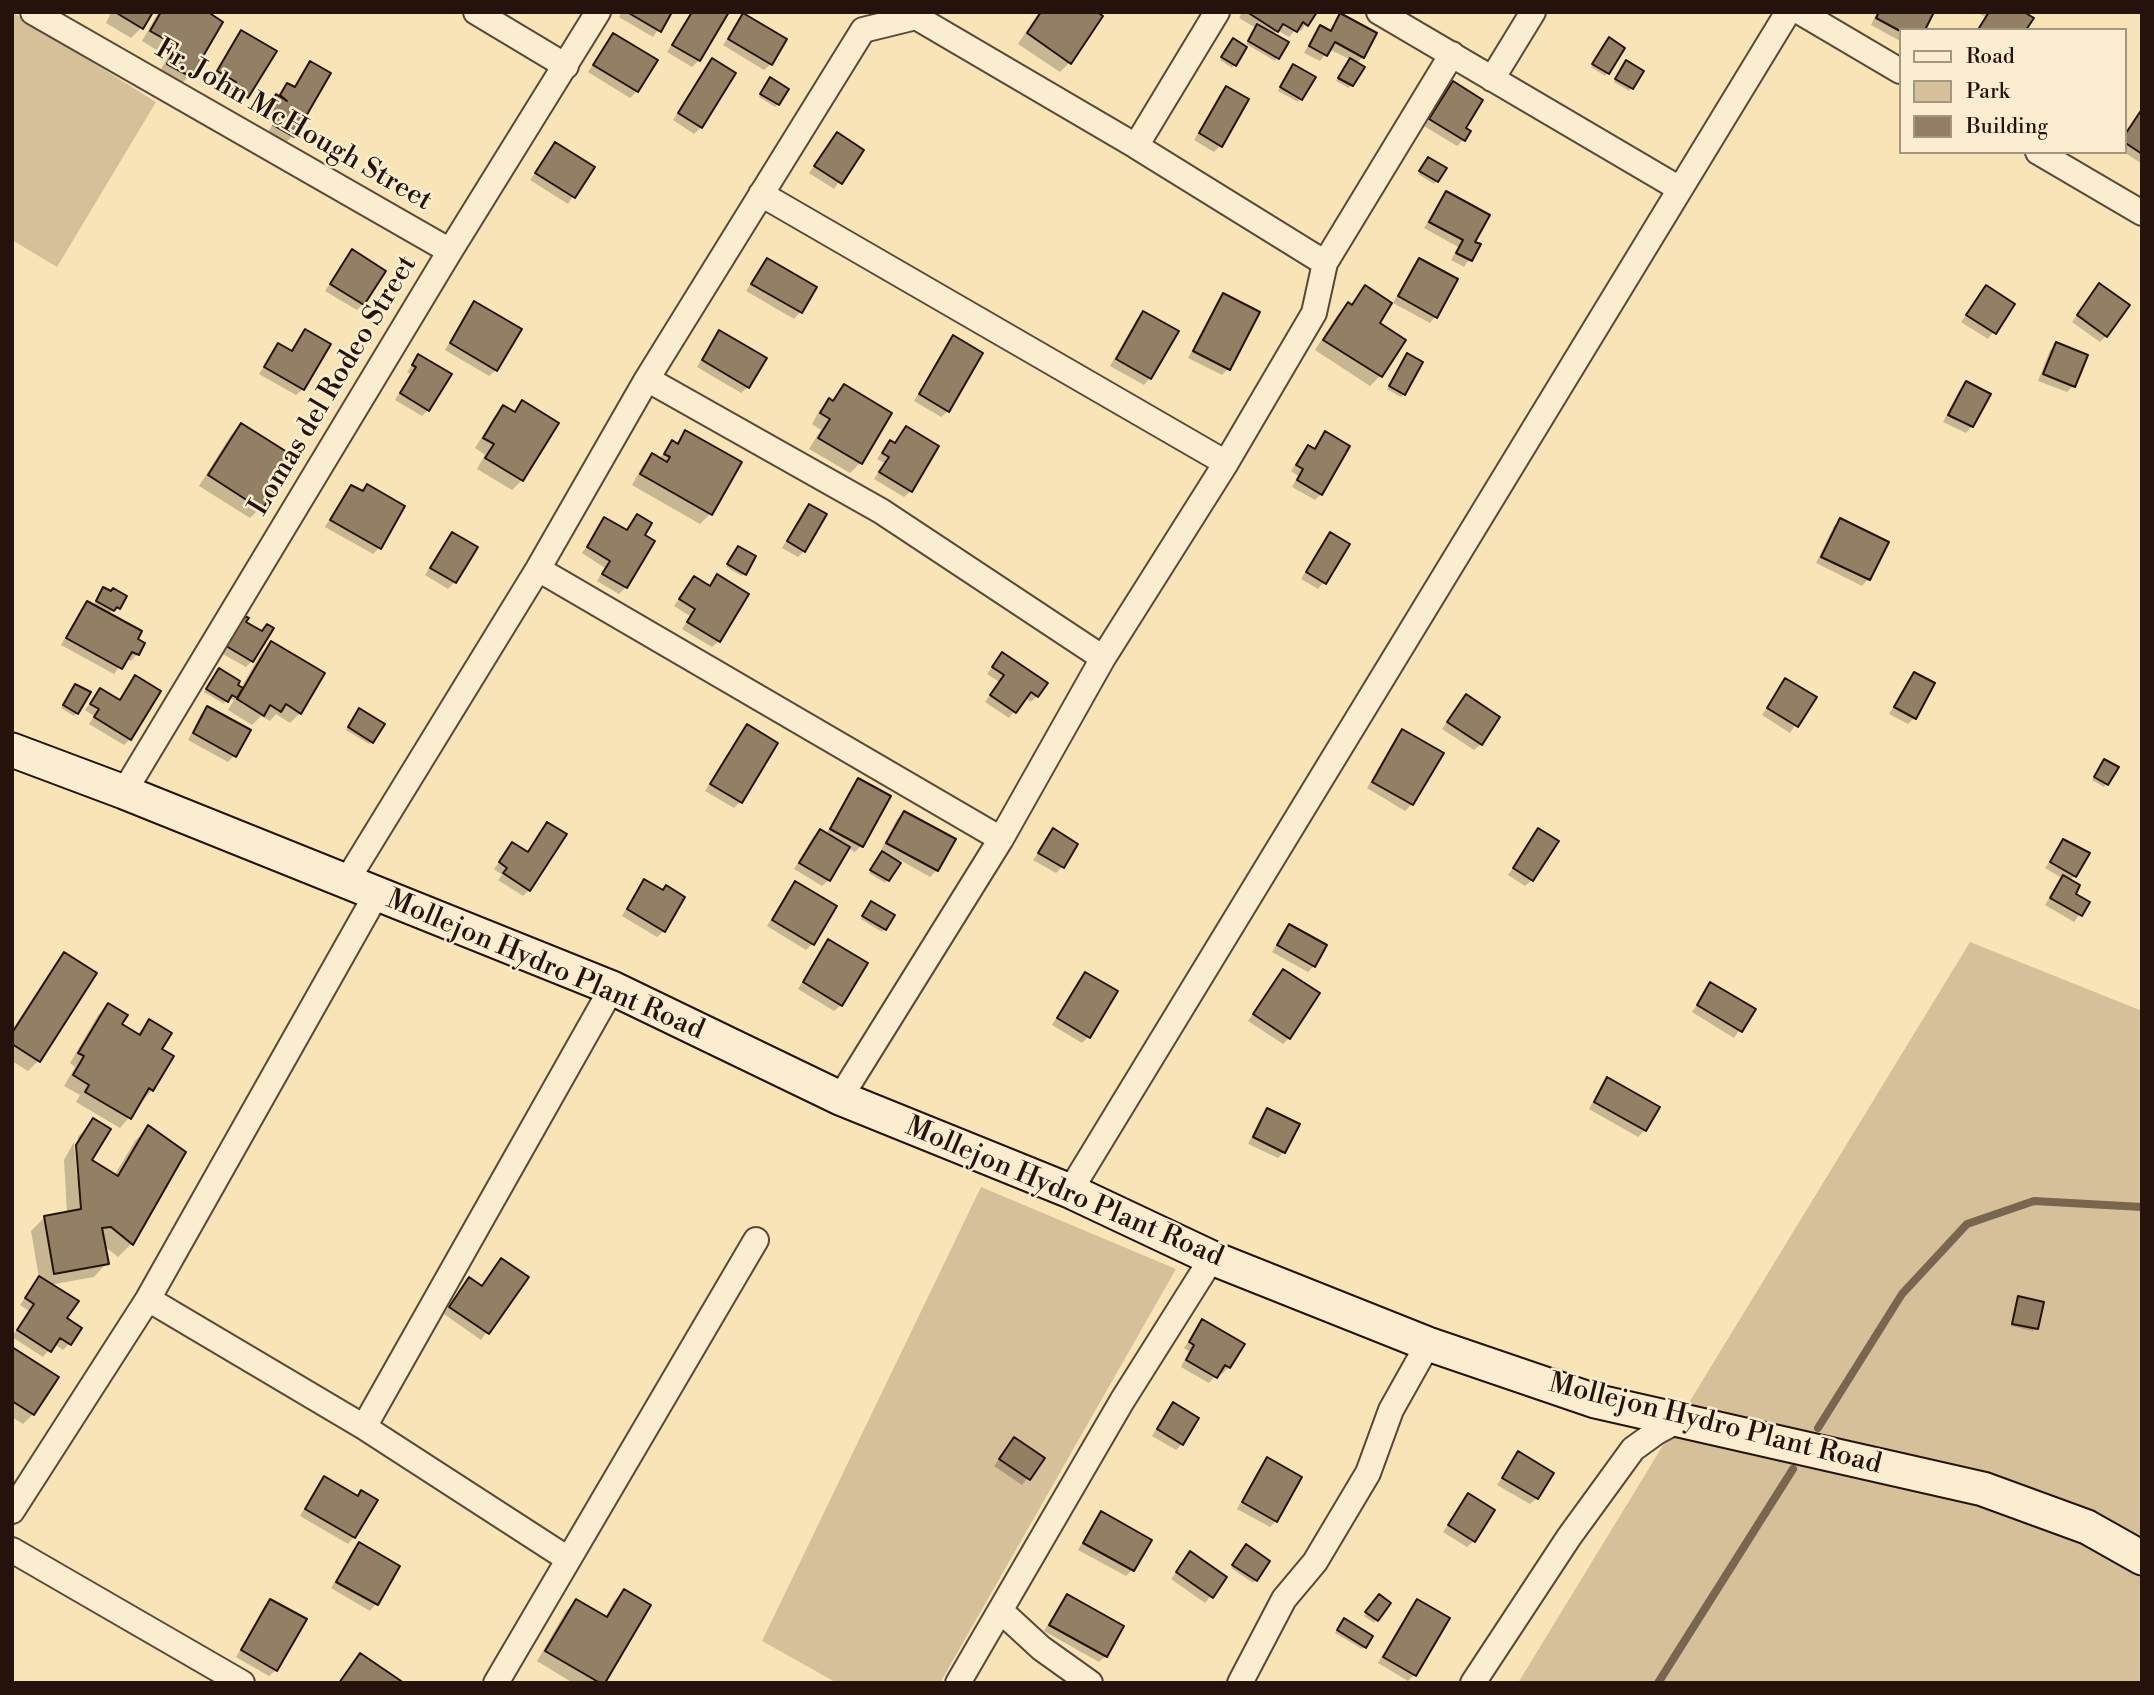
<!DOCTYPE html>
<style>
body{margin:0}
#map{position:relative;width:2154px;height:1695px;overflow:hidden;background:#f9e4b7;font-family:"Libre Bodoni",serif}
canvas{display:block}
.frame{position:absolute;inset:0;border:14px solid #25130b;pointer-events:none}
.legend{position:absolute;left:1899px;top:28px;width:228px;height:126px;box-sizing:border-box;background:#fbedd0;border:2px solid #a59681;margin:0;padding:9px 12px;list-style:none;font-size:21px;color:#25130b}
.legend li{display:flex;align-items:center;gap:14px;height:35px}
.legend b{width:35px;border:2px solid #a59681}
</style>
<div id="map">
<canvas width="2154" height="1695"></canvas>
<div class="frame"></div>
<ul class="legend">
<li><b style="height:9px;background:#fbedd0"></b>Road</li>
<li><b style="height:19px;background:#d5c09a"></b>Park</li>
<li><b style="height:19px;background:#938064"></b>Building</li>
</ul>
</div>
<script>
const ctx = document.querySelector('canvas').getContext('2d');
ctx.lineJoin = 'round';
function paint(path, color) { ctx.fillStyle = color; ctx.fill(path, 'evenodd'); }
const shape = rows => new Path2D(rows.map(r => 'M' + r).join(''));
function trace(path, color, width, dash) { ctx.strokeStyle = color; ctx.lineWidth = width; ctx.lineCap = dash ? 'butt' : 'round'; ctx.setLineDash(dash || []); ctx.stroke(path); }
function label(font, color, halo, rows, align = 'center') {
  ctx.font = font + ' "Libre Bodoni",serif'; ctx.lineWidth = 5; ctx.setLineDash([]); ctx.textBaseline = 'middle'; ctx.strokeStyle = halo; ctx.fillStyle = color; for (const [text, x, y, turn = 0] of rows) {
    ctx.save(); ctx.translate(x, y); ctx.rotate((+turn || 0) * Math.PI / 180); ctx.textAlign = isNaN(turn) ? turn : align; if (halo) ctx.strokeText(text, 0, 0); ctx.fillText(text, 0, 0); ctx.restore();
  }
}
paint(shape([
 [12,12,156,102,57,267,12,240],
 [1970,942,2142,1011,2142,1683,1518,1683],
 [981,1187,1176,1269,940,1683,837,1683,762,1641]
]), '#d5c09a');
paint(shape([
 [111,12,151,12,141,28,131,38,106,23],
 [210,12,208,15,221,22,189,76,179,86,158,74,168,57,142,41,158,13],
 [622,12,670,12,653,37,619,17],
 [693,12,727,12,699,60,692,67,667,52],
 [1039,12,1094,12,1070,62,1060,72,1018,44],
 [1242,12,1314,12,1301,31,1297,28,1289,37,1277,30,1272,35,1286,43,1275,61,1246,44,1256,28,1239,18],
 [1877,12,1932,12,1900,30,1900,41,1871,25],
 [1977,12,2021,12,2024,30,1977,30,1985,17],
 [744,15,771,64,764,70,723,45],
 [1340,15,1363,57,1356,64,1362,68,1349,88,1336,81,1351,60,1329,49,1320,61,1304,53,1314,34,1320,27,1329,32],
 [241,32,247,97,241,104,227,96,231,89,212,78,235,38],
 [613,35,637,91,630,98,588,72],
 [1607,42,1623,49,1605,76,1591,67],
 [1230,43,1245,48,1232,68,1220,60],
 [712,60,734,73,701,127,694,134,673,120,706,66],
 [310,63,293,136,286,142,268,132,273,124,262,117,270,103,278,98,288,85,293,88],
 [1624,65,1641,72,1629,91,1614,82],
 [1291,69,1313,77,1298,102,1278,91],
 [768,82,778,104,775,107,759,97],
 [1453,83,1463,140,1457,146,1424,126],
 [1226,88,1220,146,1214,152,1194,140,1220,94],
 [2142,109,2142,164,2124,152,2124,136],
 [837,134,862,150,834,189,809,173],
 [555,144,592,167,568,204,530,180],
 [1426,161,1437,181,1434,184,1418,174],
 [1446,193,1473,242,1478,245,1464,267,1451,260,1458,247,1424,228,1440,200],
 [352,251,363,304,357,310,325,291],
 [767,260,815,288,800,312,794,319,746,291],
 [1419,260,1436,316,1430,323,1393,303,1413,266],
 [1365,287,1377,323,1403,340,1380,376,1370,386,1315,350,1338,314,1348,304,1350,306],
 [1986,287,2013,305,1988,339,1961,322],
 [2093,292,2106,336,2100,342,2072,322],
 [1223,295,1228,369,1222,375,1188,358,1217,302],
 [474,303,496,370,489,376,445,350,468,310],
 [1143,313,1150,378,1144,385,1110,366,1137,319],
 [305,331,303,389,296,395,259,374,278,345,290,352],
 [720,333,748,387,741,393,697,367,713,339],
 [953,338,948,411,941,417,914,401,947,344],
 [2057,344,2073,386,2067,392,2038,381,2050,350],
 [419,356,428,410,422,416,395,400,410,374,407,372],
 [1405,358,1404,394,1401,397,1387,389],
 [1967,383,1972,426,1966,433,1943,422,1960,389],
 [844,386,860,463,850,473,809,449,821,430,812,424,819,411,829,401,831,402],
 [523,402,522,480,512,490,477,469,485,455,475,448,494,417,503,407,513,413],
 [241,425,260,508,250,518,199,486,231,435],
 [906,428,911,491,904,497,874,479,884,463,877,459,884,449,890,443,893,445],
 [686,432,710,514,700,524,632,485,643,465,653,455,659,459,672,443,675,444],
 [1325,434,1321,494,1315,500,1292,487,1298,476,1291,471,1302,454,1308,447,1313,450],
 [367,486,379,548,373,554,325,527,345,493,351,487,361,492],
 [809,506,804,551,798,557,782,548,803,512],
 [637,516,643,536,653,542,626,587,619,594,597,581,605,568,582,553,605,519,625,531],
 [1840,520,1868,579,1862,586,1816,563,1834,526],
 [453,534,475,548,455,582,448,589,425,575,446,540],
 [1331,534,1324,582,1318,589,1301,579,1324,541],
 [736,550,744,574,742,576,726,567],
 [717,577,719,641,712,647,682,629,690,616,674,606,694,578,709,587],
 [101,592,119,608,116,610,114,609,108,614,136,640,143,644,137,654,131,661,126,658,114,674,61,645,81,609,87,603,93,606],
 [244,623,260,632,267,626,252,661,246,667,221,653],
 [271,643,300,713,290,723,276,714,270,721,261,716,252,725,228,710,234,700,228,697,224,704,204,692,219,670,241,688,261,653],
 [1002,654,1037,696,1031,702,1025,698,1009,718,985,702,999,682,987,674],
 [1914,674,1914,718,1908,724,1889,714,1908,680],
 [135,677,130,739,124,745,89,724,94,716,85,710,100,690,118,701],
 [1786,680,1814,697,1790,733,1762,715],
 [73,688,77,713,74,716,61,708],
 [1466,696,1481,744,1474,750,1442,729],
 [208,708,234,756,228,762,188,740,201,714],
 [357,713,372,741,369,744,346,730],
 [747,726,776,744,740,802,734,808,705,791,741,732],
 [1403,731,1441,753,1412,804,1405,811,1367,788,1396,737],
 [2101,764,2116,768,2104,787,2092,780],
 [859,780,861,846,855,852,848,848,829,880,822,886,794,869,813,837,820,831,826,834,852,787],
 [904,813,937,870,930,877,900,860,885,883,869,873,884,852,881,850,897,819],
 [547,824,529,890,523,896,498,880,502,875,494,869,512,844,526,853],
 [1539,830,1532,880,1525,886,1508,875],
 [1053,831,1062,867,1056,873,1033,860],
 [2064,841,2075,876,2069,881,2073,895,2087,903,2074,922,2045,905,2062,878,2045,868],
 [644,882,664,931,657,937,622,916,638,888],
 [795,883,812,944,806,950,767,926,789,889],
 [869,905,885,929,882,932,861,919],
 [1289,926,1314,966,1308,972,1272,952,1283,932],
 [829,941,841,1005,834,1011,798,989,822,948],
 [65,954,95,974,38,1061,28,1071,12,1061,12,1030,55,964],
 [1283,971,1289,1038,1283,1044,1248,1021],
 [1085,974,1088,1037,1082,1043,1052,1025,1079,980],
 [1711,985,1753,1010,1734,1038,1692,1012],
 [108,1005,120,1025,137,1035,149,1021,160,1050,152,1090,120,1128,76,1102,80,1095,64,1086,75,1067,70,1063,98,1015],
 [1607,1080,1645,1130,1638,1137,1589,1109,1601,1086],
 [1268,1110,1284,1152,1278,1158,1248,1144,1261,1117],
 [93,1120,89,1160,114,1176,135,1141,148,1127,132,1243,118,1257,103,1245,107,1263,94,1277,49,1285,65,1319,70,1343,63,1350,54,1344,43,1357,12,1337,29,1311,20,1305,39,1278,31,1231,45,1217,67,1213,64,1160,74,1142,77,1177,80,1173,78,1137],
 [501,1260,526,1278,481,1340,444,1314,469,1280,481,1287],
 [2019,1298,2036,1328,2033,1331,2011,1326,2016,1301],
 [1203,1321,1243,1344,1229,1367,1222,1374,1219,1372,1209,1383,1181,1367,1189,1351,1184,1348],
 [12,1349,33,1414,23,1424,12,1417],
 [1174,1404,1182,1444,1176,1450,1152,1436,1167,1410],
 [1014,1439,1043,1458,1022,1485,994,1466],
 [1519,1453,1537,1498,1530,1504,1497,1485],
 [1268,1460,1276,1521,1270,1527,1237,1509,1261,1466],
 [324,1478,357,1497,362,1492,354,1537,348,1544,300,1516,318,1485],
 [1468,1496,1474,1541,1467,1547,1443,1532],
 [1101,1513,1132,1570,1126,1576,1078,1550,1095,1520],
 [359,1544,398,1566,376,1604,370,1611,331,1588,353,1550],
 [1244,1549,1268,1561,1253,1583,1231,1568],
 [1190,1554,1225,1578,1205,1603,1171,1579],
 [624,1591,603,1683,573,1683,537,1661,566,1611,576,1601,605,1618,614,1601],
 [1067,1596,1106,1656,1099,1662,1044,1631,1061,1602],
 [1376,1599,1389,1603,1374,1623,1364,1616],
 [270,1601,276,1670,269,1676,236,1657,264,1607],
 [1418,1601,1414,1675,1408,1681,1378,1663,1411,1607],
 [1341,1623,1365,1646,1362,1649,1335,1633],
 [360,1655,401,1683,338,1683]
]), '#0003');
trace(shape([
 [1818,1428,1902,1294,1967,1224,2034,1201,2142,1207],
 [1658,1683,1793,1469]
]), '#79664f', 8);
const building = shape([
 [115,12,153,12,143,29,115,12],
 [161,12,212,12,211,14,223,22,191,77,167,64,177,46,150,31,161,12],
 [627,12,672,12,661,32,627,12],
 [692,12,729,12,700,61,672,45,692,12],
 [1041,12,1097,12,1103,16,1071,64,1027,33,1041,12],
 [1247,12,1317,12,1308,26,1303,22,1297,32,1283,24,1278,32,1247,12],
 [1879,12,1934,12,1925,30,1900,31,1876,18,1879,12],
 [1989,12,2024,12,2034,18,2026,30,1981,30,1979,28,1989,12],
 [743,13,787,39,772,65,728,39,743,13],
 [1340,13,1377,33,1364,58,1335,42,1327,56,1309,46,1320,25,1331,31,1340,13],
 [1257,24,1289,42,1279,59,1248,41,1257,24],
 [241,30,277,51,248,98,232,89,236,82,217,71,241,30],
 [613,33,658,60,638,92,593,65,613,33],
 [1609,37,1625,48,1609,74,1592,64,1609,37],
 [1233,38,1247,47,1236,66,1221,57,1233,38],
 [712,58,736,73,702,128,678,113,712,58],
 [1350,58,1365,67,1353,86,1338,78,1350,58],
 [1626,60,1644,71,1633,89,1615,79,1626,60],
 [310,61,331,73,294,137,273,125,278,117,267,110,276,94,287,101,280,95,287,83,295,87,310,61],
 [1293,64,1316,77,1302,100,1280,87,1293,64],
 [770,77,789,89,779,105,760,94,770,77],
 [1453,81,1483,100,1466,128,1471,131,1465,141,1429,119,1453,81],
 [1226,86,1249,99,1222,147,1199,133,1226,86],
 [2142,109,2142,154,2124,142,2124,136,2142,109],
 [837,132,864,150,842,184,814,166,837,132],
 [555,142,595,167,575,198,535,173,555,142],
 [1428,157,1447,168,1438,182,1419,171,1428,157],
 [1446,191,1490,215,1475,242,1481,244,1472,261,1456,253,1463,240,1429,222,1446,191],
 [352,249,386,271,364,305,330,284,352,249],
 [767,258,817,287,802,313,751,284,767,258],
 [1419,258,1458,279,1437,318,1398,296,1419,258],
 [2099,283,2130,305,2107,337,2077,315,2099,283],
 [1365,285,1392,303,1380,323,1406,340,1382,377,1323,340,1348,302,1352,305,1365,285],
 [1986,285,2015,304,1996,334,1966,315,1986,285],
 [1223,293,1260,312,1230,370,1193,351,1223,293],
 [474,301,522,329,497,371,450,343,474,301],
 [1143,311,1179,331,1151,379,1116,359,1143,311],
 [305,329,331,344,304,390,264,367,278,343,292,351,305,329],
 [719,330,767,358,749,388,702,360,719,330],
 [953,335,983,353,949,412,919,394,953,335],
 [2056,342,2088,355,2075,387,2043,374,2056,342],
 [1407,353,1423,362,1405,395,1389,386,1407,353],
 [418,354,452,374,429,411,400,393,416,367,412,365,418,354],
 [1966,381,1991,394,1973,427,1948,415,1966,381],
 [844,384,892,413,862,464,818,438,830,419,820,413,829,398,833,401,844,384],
 [522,400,559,423,523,481,485,458,494,444,483,438,503,405,515,412,522,400],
 [241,423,295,457,262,510,208,475,241,423],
 [906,426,939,446,912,492,879,472,889,457,882,453,890,440,895,443,906,426],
 [685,430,742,462,712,515,640,474,652,453,667,462,670,457,664,454,672,440,678,444,685,430],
 [1325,431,1350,446,1322,495,1297,480,1303,469,1296,465,1308,445,1315,449,1325,431],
 [367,484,405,506,381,549,330,520,351,485,363,491,367,484],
 [809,504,827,514,805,552,787,541,809,504],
 [637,514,652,523,645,535,655,541,627,588,602,574,610,561,587,547,604,517,627,530,637,514],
 [1840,518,1889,542,1870,580,1821,557,1840,518],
 [452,532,478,547,456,583,430,568,452,532],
 [1330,532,1350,544,1326,584,1306,572,1330,532],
 [738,546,756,556,746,575,727,564,738,546],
 [717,574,749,594,720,642,687,622,695,609,679,599,694,576,710,586,717,574],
 [103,587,111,591,113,588,127,596,120,609,117,607,114,611,96,601,103,587],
 [87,601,142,631,138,639,145,643,139,655,132,652,122,669,66,638,87,601],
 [244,616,249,618,246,622,262,631,267,624,274,628,253,662,226,646,244,616],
 [271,641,325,673,301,714,286,704,281,712,270,705,264,716,237,699,271,641],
 [1002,652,1048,683,1038,697,1031,692,1016,713,990,695,1004,675,992,667,1002,652],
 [219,668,240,681,238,685,243,688,237,698,232,695,228,702,206,689,219,668],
 [1914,672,1935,683,1916,719,1894,707,1914,672],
 [135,675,161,691,131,740,94,717,99,709,90,704,100,688,120,700,135,675],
 [1785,678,1817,697,1798,727,1767,708,1785,678],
 [75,684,91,692,78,714,63,705,75,684],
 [1466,694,1500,717,1482,745,1447,722,1466,694],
 [207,706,251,730,236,757,193,733,207,706],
 [359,708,385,724,373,743,348,727,359,708],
 [747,724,778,743,742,803,710,784,747,724],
 [1402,729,1444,753,1413,805,1372,782,1402,729],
 [2104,759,2119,767,2108,785,2094,777,2104,759],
 [858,778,891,796,863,847,830,829,858,778],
 [904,811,956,839,938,871,886,843,904,811],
 [547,822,567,834,530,891,503,873,507,868,499,862,512,842,528,852,547,822],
 [1053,828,1078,844,1064,868,1038,853,1053,828],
 [1538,828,1559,841,1533,881,1513,868,1538,828],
 [820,829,850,847,830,881,799,863,820,829],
 [2063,839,2090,853,2076,877,2050,862,2063,839],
 [882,851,901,863,889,881,870,870,882,851],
 [2063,875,2080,885,2076,894,2090,902,2082,916,2050,898,2063,875],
 [644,879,663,890,666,885,685,897,665,932,627,909,644,879],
 [795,881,837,906,814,945,772,920,795,881],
 [871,901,895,915,886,930,862,916,871,901],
 [1289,924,1327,945,1315,967,1277,945,1289,924],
 [828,939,868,963,842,1006,803,982,828,939],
 [64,952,97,973,40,1062,12,1044,12,1033,64,952],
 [1283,969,1320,993,1290,1039,1253,1014,1283,969],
 [1085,972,1118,991,1090,1038,1057,1018,1085,972],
 [1710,982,1756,1009,1742,1032,1697,1005,1710,982],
 [108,1003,128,1015,122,1024,140,1035,149,1019,172,1033,162,1049,174,1056,153,1091,149,1088,131,1119,85,1092,89,1085,73,1075,84,1056,78,1053,108,1003],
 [1607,1077,1660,1107,1646,1131,1594,1102,1607,1077],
 [1267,1108,1300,1124,1285,1153,1253,1137,1267,1108],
 [93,1118,111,1129,92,1160,118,1176,148,1125,186,1152,133,1245,111,1227,102,1228,109,1264,54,1274,44,1216,81,1209,76,1145,93,1118],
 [501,1258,529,1277,489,1334,449,1307,469,1277,482,1286,501,1258],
 [39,1276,79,1301,67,1318,82,1328,71,1345,60,1338,51,1352,17,1330,34,1304,25,1298,39,1276],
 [2018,1296,2044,1302,2038,1329,2012,1324,2018,1296],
 [1202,1319,1245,1344,1230,1368,1225,1365,1217,1378,1186,1360,1194,1345,1189,1342,1202,1319],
 [12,1347,59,1377,34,1415,12,1401,12,1347],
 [1173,1402,1199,1418,1183,1445,1157,1429,1173,1402],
 [1014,1437,1045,1458,1030,1480,999,1459,1014,1437],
 [1518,1451,1554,1473,1538,1499,1502,1478,1518,1451],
 [1267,1457,1302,1477,1277,1522,1242,1502,1267,1457],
 [324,1476,358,1496,361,1490,378,1500,355,1538,305,1509,324,1476],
 [1468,1493,1495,1510,1475,1542,1448,1525,1468,1493],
 [1101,1511,1152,1540,1134,1571,1083,1543,1101,1511],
 [359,1542,400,1566,378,1605,336,1582,359,1542],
 [1246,1544,1270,1561,1257,1581,1232,1565,1246,1544],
 [1190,1551,1227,1577,1213,1598,1176,1572,1190,1551],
 [624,1589,651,1605,605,1683,600,1683,545,1651,576,1599,607,1617,624,1589],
 [1067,1594,1124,1626,1107,1657,1049,1625,1067,1594],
 [1379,1594,1391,1603,1378,1621,1365,1612,1379,1594],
 [270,1599,307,1619,277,1671,241,1650,270,1599],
 [1417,1599,1450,1618,1416,1676,1383,1657,1417,1599],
 [1344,1618,1373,1636,1366,1648,1337,1630,1344,1618],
 [360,1653,404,1683,339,1683,360,1653]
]);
paint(building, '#938064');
trace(building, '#25130b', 2);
const street = shape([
 [33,12,450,251],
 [476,12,566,66],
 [1379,12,1680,189],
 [1800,12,1900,71],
 [1492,79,1533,12],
 [1136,146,1217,12],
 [2038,152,2142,213],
 [761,194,1226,463],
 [647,379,881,511,1103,658],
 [538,569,1001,839],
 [124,792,450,251,598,12],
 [346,882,538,569,647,379,863,30,916,17,1136,146,1325,263],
 [840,1098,1001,839,1103,658,1226,463,1314,313,1325,263,1452,54],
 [1070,1191,1788,12],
 [148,1299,364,1427,568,1559],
 [364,1427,612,988],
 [12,1511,148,1299,376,895],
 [12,1550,242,1683],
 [1002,1612,1041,1648,1090,1683],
 [496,1683,756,1240],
 [958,1683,1122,1401,1212,1258],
 [1240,1683,1284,1599,1315,1562,1368,1473,1391,1410,1428,1344],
 [1473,1683,1569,1537,1633,1449,1658,1431,1679,1420]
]);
const secondary = shape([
 [12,750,124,792,612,988,840,1098,1070,1191,1212,1258,1428,1344,1595,1401,1983,1489,2087,1527,2142,1558]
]);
trace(street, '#5a4736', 28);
trace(secondary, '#25130b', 37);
trace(street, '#fbedd0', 24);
trace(secondary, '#fbedd0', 33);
label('28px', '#25130b', '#fbedd0', [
 ["Fr. John McHough Street",293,126,30],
 ["Lomas del Rodeo Street",334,386,-59],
 ["Mollejon Hydro Plant Road",545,966,23],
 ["Mollejon Hydro Plant Road",1064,1193,23],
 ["Mollejon Hydro Plant Road",1715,1425,14]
]);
</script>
